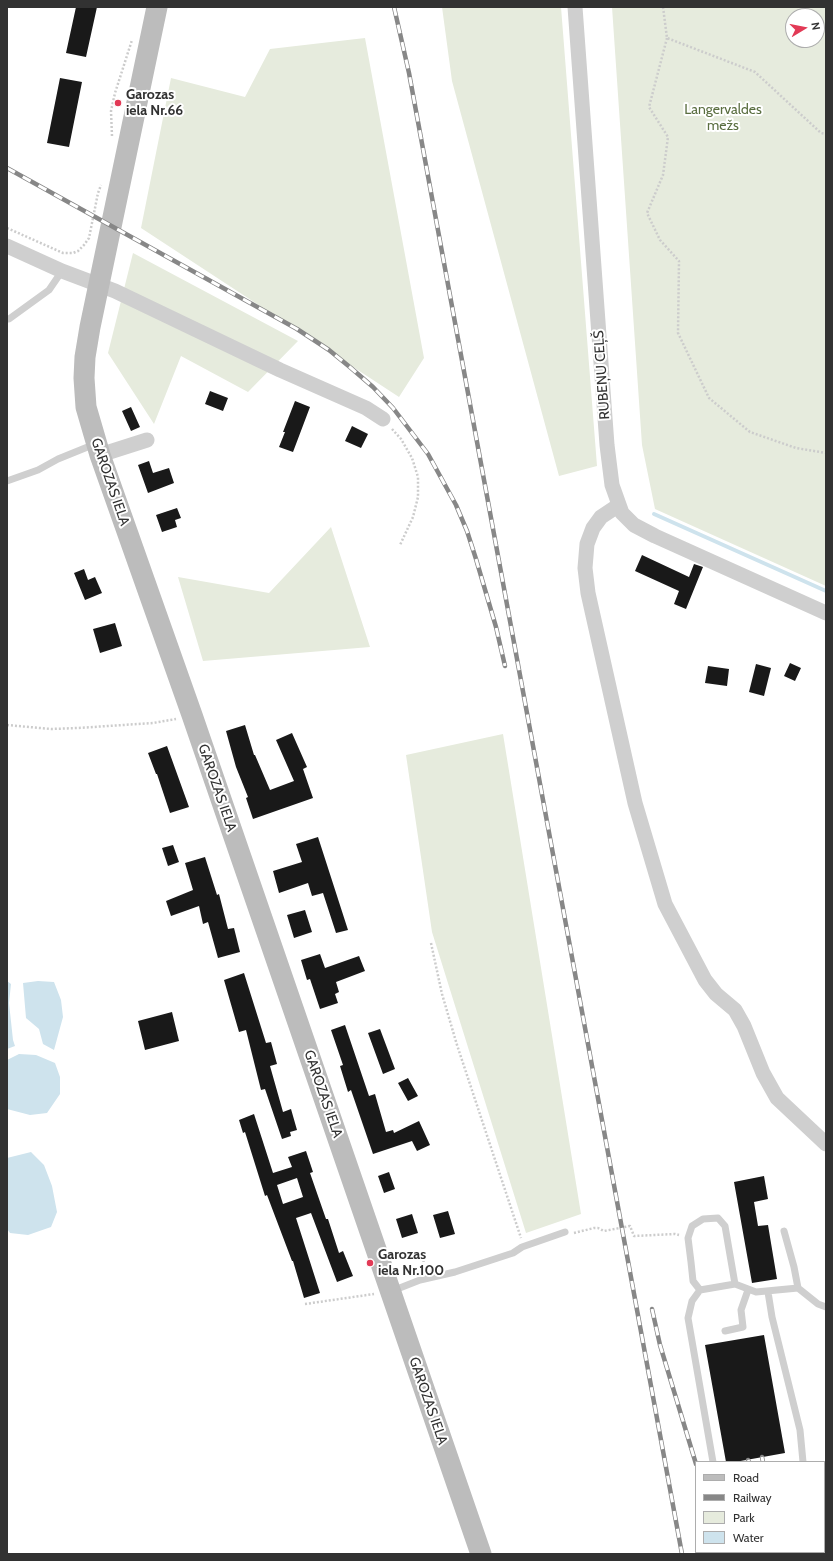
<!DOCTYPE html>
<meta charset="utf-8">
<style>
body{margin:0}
#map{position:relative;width:833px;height:1561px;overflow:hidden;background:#fff;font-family:Cabin,sans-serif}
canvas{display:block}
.frame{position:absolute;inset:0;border:8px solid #323232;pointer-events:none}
.legend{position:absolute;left:695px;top:1461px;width:130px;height:92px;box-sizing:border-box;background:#fff;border:1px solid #adadad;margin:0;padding:5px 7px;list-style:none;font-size:12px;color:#323232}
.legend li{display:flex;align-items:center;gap:8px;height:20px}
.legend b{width:20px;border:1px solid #adadad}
.north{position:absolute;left:785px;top:8px;width:40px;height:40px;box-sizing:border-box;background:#fff;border:1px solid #adadad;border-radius:50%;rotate:80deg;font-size:11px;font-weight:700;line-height:16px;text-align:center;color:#323232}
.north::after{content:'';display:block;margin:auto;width:14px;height:18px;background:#e23a56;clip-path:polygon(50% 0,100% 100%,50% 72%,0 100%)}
</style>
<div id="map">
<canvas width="833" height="1561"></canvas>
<div class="frame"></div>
<ul class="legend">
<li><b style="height:5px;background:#bcbcbc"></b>Road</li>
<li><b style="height:5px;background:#878787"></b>Railway</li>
<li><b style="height:11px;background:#e6ebdd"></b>Park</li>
<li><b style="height:11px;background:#cee3ed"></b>Water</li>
</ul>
<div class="north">N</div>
</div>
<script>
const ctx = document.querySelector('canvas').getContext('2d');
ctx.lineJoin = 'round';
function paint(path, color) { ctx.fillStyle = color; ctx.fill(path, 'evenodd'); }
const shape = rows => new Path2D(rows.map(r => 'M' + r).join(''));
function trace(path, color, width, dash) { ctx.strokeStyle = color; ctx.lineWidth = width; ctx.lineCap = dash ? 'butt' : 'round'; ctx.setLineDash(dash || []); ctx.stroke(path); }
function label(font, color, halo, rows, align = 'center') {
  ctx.font = font + ' Cabin,sans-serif'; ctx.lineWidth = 4; ctx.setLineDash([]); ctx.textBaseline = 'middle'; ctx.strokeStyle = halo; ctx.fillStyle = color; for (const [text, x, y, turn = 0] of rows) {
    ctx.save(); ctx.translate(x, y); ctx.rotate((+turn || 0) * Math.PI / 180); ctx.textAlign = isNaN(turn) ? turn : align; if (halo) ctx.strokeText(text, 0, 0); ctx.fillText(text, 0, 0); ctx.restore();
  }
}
paint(shape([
 [442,7,561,7,597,466,559,476,452,81],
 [612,7,826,7,826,586,655,509,642,445],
 [793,16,817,16,817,40,793,40],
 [365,38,424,358,399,397,141,228,171,78,245,97,270,49],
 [133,253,298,341,248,392,181,356,154,424,108,353],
 [331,527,370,647,203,661,178,577,269,593],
 [503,734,581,1214,526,1233,432,932,406,755]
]), '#e6ebdd');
paint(shape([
 [7,981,11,984,9,1003,13,1040,15,1046,7,1049],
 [38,981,54,982,61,1000,63,1017,54,1050,43,1044,39,1029,26,1018,23,983],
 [19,1054,36,1055,55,1063,60,1077,60,1094,47,1113,30,1115,7,1109,7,1060],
 [31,1152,44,1165,52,1186,57,1212,51,1227,28,1235,10,1233,7,1229,7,1158]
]), '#cee3ed');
trace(shape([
 [654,514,826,591]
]), '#cee3ed', 4);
paint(shape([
 [76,7,97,7,86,57,66,53],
 [60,78,82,82,69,147,47,143],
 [210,391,228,398,223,411,205,404],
 [295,401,310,407,293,452,279,447,285,432,283,432],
 [131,407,140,427,131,431,122,411],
 [352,426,368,434,361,448,345,441],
 [149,461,153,473,169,468,174,483,148,493,138,465],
 [177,508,181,518,175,520,177,527,162,532,156,515],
 [642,555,689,577,694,564,703,567,686,609,674,604,679,591,635,571],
 [84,569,88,580,95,577,102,593,85,600,74,573],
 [115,623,122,646,100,653,93,629],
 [790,663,801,668,795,681,784,676],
 [756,664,771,668,764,696,749,692],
 [708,666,729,669,727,686,705,683],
 [245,725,254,755,255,755,270,790,294,781,276,740,292,733,307,767,303,769,313,798,253,819,246,798,248,797,236,767,226,731],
 [167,746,189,807,170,813,157,774,156,774,148,753],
 [318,837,348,930,336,933,323,893,312,896,308,883,279,893,273,871,302,862,296,844],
 [173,845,179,862,168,866,162,848],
 [205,857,217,895,219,894,228,929,234,928,240,952,218,958,208,922,203,924,199,906,171,916,166,901,193,890,185,863],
 [305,910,312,932,294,938,287,915],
 [320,954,325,968,359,956,365,971,336,982,339,992,335,994,338,1003,320,1009,310,979,307,980,301,960],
 [244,973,266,1043,271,1042,277,1064,270,1066,283,1112,291,1109,297,1130,290,1132,291,1136,282,1139,265,1089,261,1090,246,1030,239,1032,224,980],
 [172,1012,179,1041,145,1050,138,1021],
 [345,1025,369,1096,375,1094,386,1132,393,1130,394,1133,419,1121,430,1145,417,1151,412,1141,373,1154,351,1090,348,1092,340,1066,343,1065,331,1030],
 [380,1029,395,1069,383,1074,368,1033],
 [408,1078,418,1096,408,1101,398,1083],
 [254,1114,273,1173,292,1167,288,1157,306,1151,313,1172,310,1173,326,1219,328,1219,339,1253,343,1251,353,1276,337,1282,311,1213,296,1218,320,1293,304,1298,293,1261,292,1261,267,1195,265,1196,245,1132,243,1133,239,1120],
 [297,1178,303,1197,283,1204,277,1185],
 [389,1172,395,1189,384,1193,378,1176],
 [764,1176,768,1199,754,1202,758,1226,768,1225,777,1279,752,1283,734,1182],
 [448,1211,455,1234,440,1238,433,1215],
 [412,1214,418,1233,402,1238,396,1219],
 [764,1335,785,1453,735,1462,726,1462,705,1345]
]), '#191919');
trace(shape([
 [663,7,667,38,755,72,821,133,826,134],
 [667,38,649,107,668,137,663,175,647,213,660,240,679,261,678,333,709,398,750,432,796,448,826,453],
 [112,136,111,111,115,93,132,40],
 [7,228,63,253,73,253,78,251,84,245,89,238,98,193,101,185],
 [392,429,401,439,412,458,418,477,418,497,413,517,400,545],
 [7,725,51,729,78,728,153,723,176,719],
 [431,943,442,994,457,1045,521,1238],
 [574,1233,594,1228,598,1228,604,1231,630,1226,634,1236,675,1234,679,1235],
 [423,1270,424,1254],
 [305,1304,374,1294]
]), '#ccc', 2.5, [2, 2]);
trace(shape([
 [7,319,9,319,49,290,62,271],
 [7,481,38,470,58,459,95,444],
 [784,1231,794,1267,798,1288,818,1304,826,1307],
 [735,1284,700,1290,693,1281,691,1262,688,1238,692,1226,703,1219,718,1218,725,1226,735,1284,756,1292,798,1288],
 [700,1290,692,1301,688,1318,713,1462],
 [392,1291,420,1280,455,1272,513,1253,522,1247,565,1232],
 [768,1292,772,1317,800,1430,803,1462],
 [725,1331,743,1327,741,1310,748,1290],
 [824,1475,826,1476]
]), '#cfcfcf', 7);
trace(shape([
 [575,7,607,445,612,485,622,513,634,525,655,536,826,613],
 [7,246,62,271,115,291,280,370,366,408,383,419],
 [100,455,147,440],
 [619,505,601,517,593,528,587,544,585,568,588,593,635,803,665,904,705,980,716,994,735,1010,744,1026,763,1073,777,1098,826,1144]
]), '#cfcfcf', 15);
trace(shape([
 [157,7,90,327,85,357,84,378,86,407,100,455,192,715,481,1554]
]), '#bcbcbc', 21);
const rail = shape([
 [394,7,409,73,682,1554],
 [7,168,297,329,329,350,351,368,373,387,393,408,428,454,456,505,467,531,476,559,496,627,505,666],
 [652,1309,660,1345,696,1464],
 [762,1457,763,1462],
 [748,1460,749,1462],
 [711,1552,712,1554],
 [723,1552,723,1554],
 [741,1552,741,1554],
 [752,1552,752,1554],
 [766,1552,766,1554],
 [780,1552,780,1554]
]);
trace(rail, '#878787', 4.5);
trace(rail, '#fff', 3, [9]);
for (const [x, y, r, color] of [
 [118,103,4,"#e23a56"],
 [370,1263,4,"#e23a56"]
]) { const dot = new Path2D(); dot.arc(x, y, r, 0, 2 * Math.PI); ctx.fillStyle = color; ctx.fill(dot); trace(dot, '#fff', 1.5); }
label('bold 14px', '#323232', '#fff', [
 ["Garozas",126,95],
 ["iela Nr.66",126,111],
 ["Garozas",378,1255],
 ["iela Nr.100",378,1271]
], 'left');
label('14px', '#596d3f', '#fff', [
 ["Langervaldes",723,110],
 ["mežs",723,126]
]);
label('14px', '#323232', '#fff', [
 ["RUBEŅU CEĻŠ",602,375,-94],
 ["GAROZAS IELA",110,482,71],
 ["GAROZAS IELA",217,788,71],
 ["GAROZAS IELA",323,1094,71],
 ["GAROZAS IELA",428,1401,71]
]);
</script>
